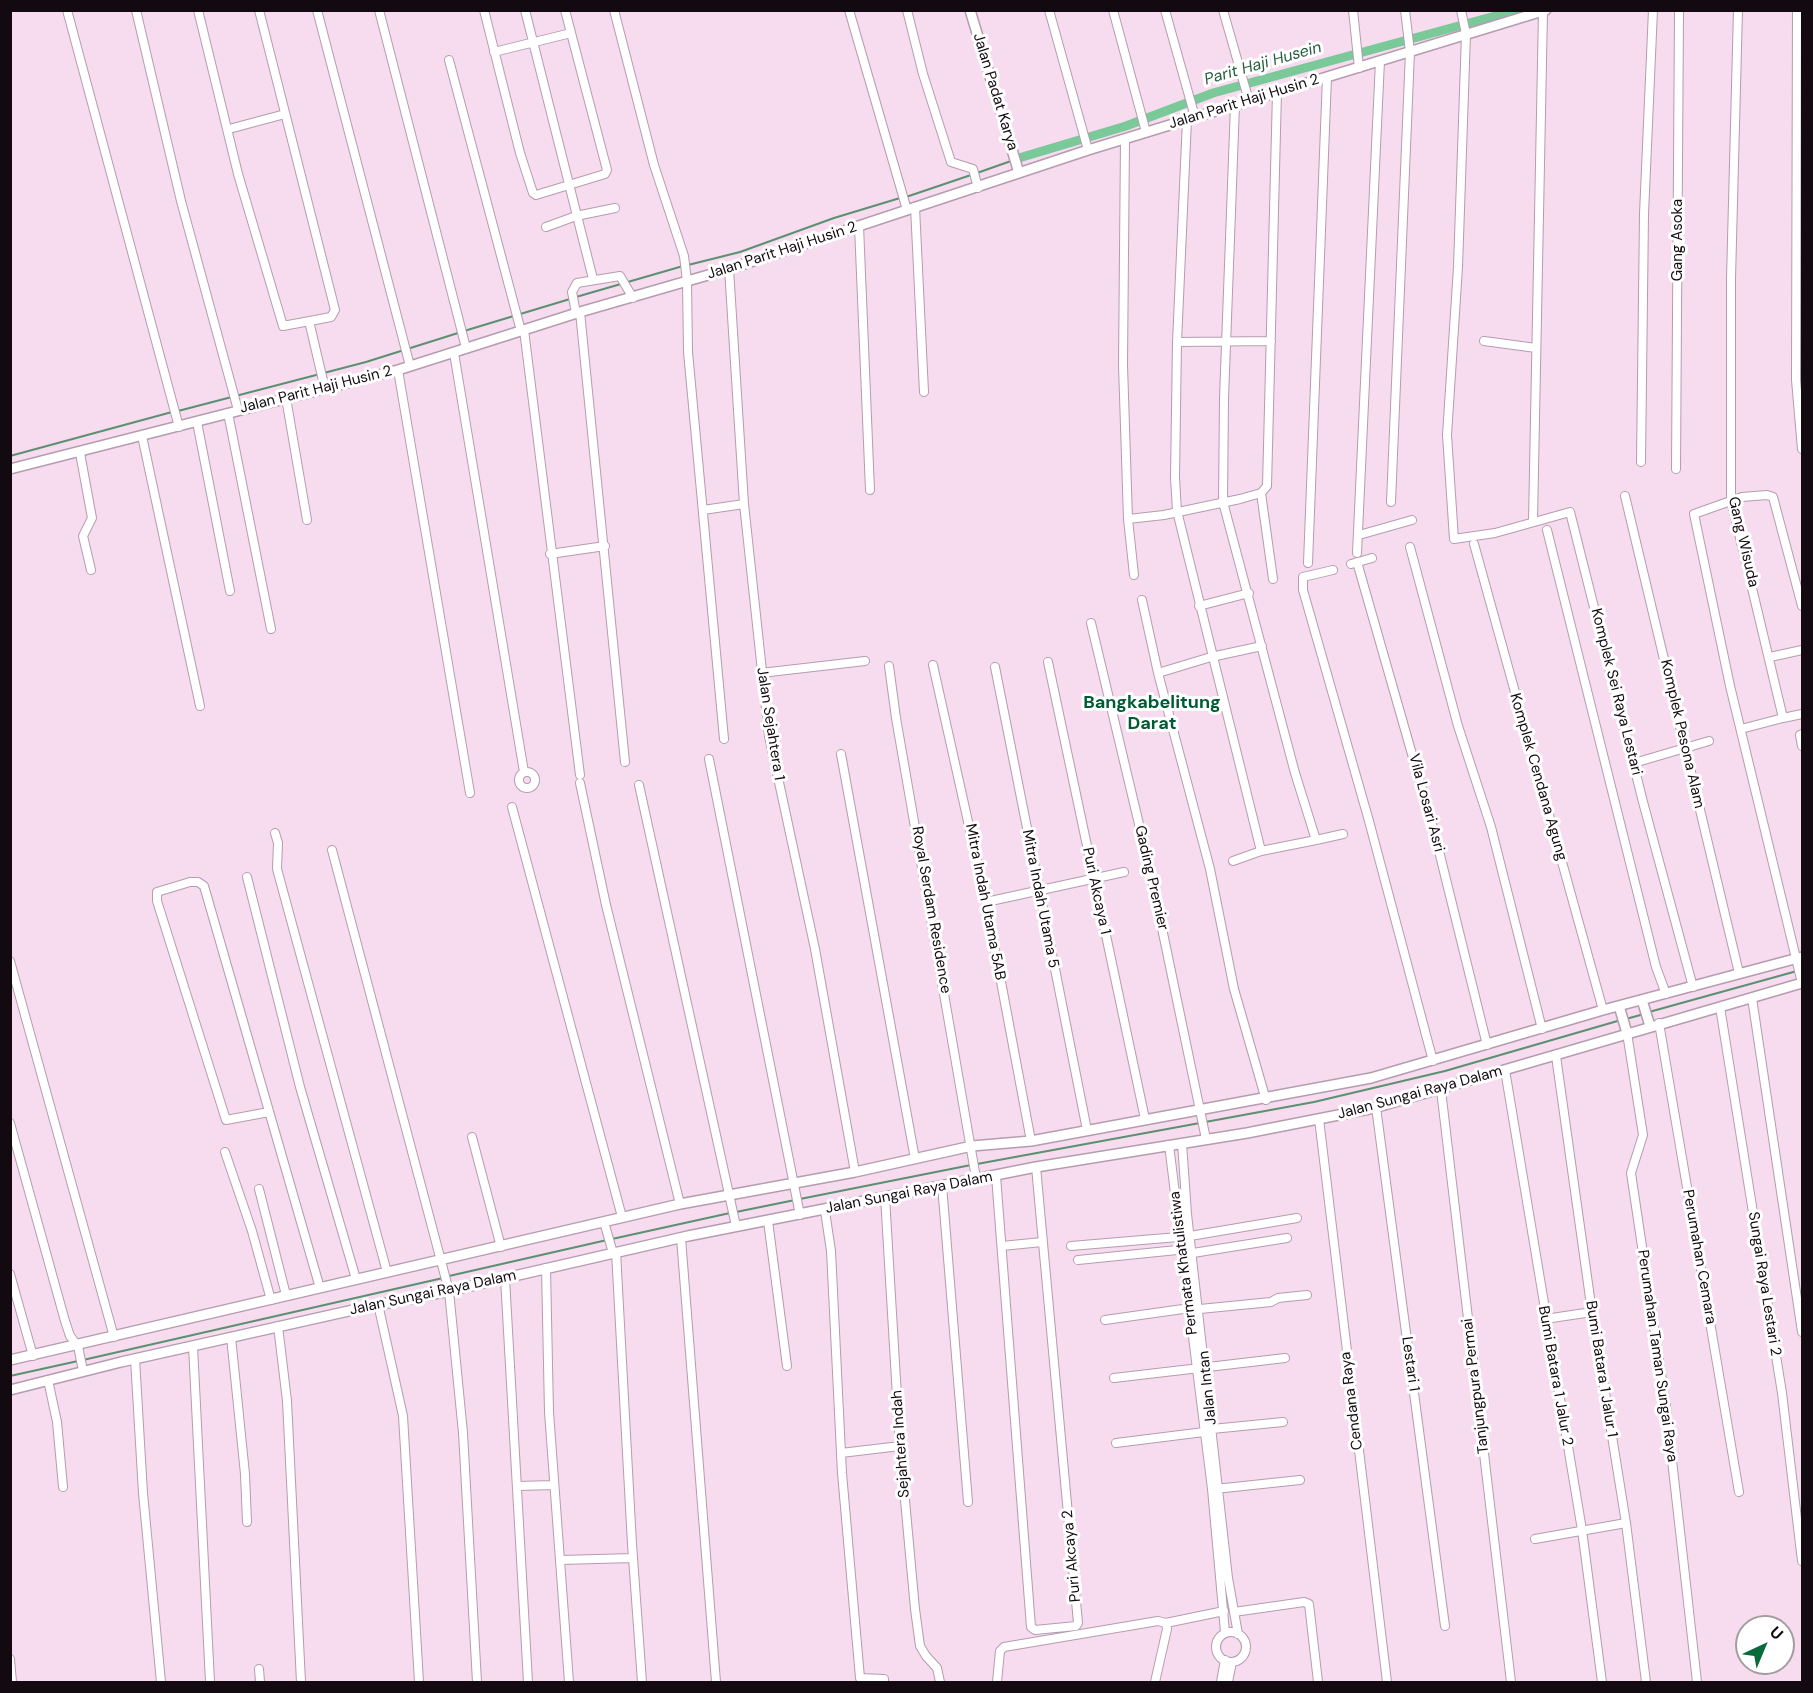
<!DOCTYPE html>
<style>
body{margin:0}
#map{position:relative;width:1813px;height:1693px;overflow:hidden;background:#f7dcf0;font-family:"DM Sans",sans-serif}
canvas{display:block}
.frame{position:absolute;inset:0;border:12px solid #130a11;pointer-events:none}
.north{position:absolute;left:1735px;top:1615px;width:60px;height:60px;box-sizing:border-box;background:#fff;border:2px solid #a19da0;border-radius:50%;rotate:44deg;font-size:16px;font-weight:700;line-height:24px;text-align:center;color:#130a11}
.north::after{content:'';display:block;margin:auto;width:21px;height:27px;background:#096a3e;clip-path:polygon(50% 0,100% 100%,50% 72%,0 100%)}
</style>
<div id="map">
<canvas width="1813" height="1693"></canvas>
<div class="frame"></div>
<div class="north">U</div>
</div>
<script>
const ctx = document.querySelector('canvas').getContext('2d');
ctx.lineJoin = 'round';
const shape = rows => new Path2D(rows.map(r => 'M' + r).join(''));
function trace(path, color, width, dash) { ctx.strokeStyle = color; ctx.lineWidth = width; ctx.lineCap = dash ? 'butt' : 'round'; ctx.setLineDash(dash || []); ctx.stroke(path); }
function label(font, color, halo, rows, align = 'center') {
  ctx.font = font + ' "DM Sans",sans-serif'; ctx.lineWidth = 6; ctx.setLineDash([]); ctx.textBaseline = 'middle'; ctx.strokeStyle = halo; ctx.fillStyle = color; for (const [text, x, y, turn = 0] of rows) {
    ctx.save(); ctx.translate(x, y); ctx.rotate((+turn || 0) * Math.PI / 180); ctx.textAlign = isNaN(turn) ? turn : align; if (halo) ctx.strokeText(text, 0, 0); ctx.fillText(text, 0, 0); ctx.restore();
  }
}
trace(shape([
 [977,173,1011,161],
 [906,197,971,175],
 [688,265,740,252,834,218,900,198],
 [576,297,683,266],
 [464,331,570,299],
 [178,411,366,362,458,333],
 [10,456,172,412],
 [1649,1012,1797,971],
 [1626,1019,1644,1014],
 [977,1164,1314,1102,1445,1071,1621,1020],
 [800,1199,971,1165],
 [736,1212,795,1200],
 [612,1239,730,1213],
 [449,1276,607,1240],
 [83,1360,443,1278],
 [10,1376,78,1361]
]), '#5b9070', 2);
trace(shape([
 [1019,158,1126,126,1213,93,1517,10]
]), '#7ac999', 9);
const minor = shape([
 [67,10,179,427],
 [136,10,181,201,238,410],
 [198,10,238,174,283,326,331,317,335,310,259,10],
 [317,10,410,366],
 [379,10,466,348],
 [484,10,520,153,533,193,536,195,605,174,607,170,565,10],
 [525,10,593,279],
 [614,10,654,165,684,256,687,281,688,352,724,739],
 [849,10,907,210],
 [907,10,923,74,951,162,973,169,978,188],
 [1049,10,1088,150],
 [1113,10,1146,132],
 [1165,10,1195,117],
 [1223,10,1249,101],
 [1353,10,1359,68],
 [1461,10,1466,34,1458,267,1447,435,1454,539,1495,533,1570,512,1643,802,1693,987],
 [1738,10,1731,279,1731,500,1783,718,1741,729],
 [1797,10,1796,380,1802,449],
 [494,52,571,33],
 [449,60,521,331],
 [1187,120,1177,342,1175,478,1177,511,1261,851,1316,840,1295,773,1223,502,1224,398,1235,105],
 [229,129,285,114],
 [1125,139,1123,365,1128,519,1134,575],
 [915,207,924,392],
 [859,226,870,490],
 [546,227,576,216,615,208],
 [729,269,744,504,769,736,815,949,855,1172],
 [580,312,625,762],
 [576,313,572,292,577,283,620,276,633,298],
 [309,321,325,389],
 [524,330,580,775],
 [1484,341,1536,348],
 [1177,342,1271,341],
 [454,353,524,772],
 [398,370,470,793],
 [286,398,307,520],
 [228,413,271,629],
 [197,422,230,591],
 [142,436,200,706],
 [80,453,92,518,83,536,91,570],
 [1641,462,1644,214,1653,10],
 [1676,469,1679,10],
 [1261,493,1273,579],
 [1625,496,1739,973],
 [1391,502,1410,52,1405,10],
 [703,510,744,504],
 [1128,519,1164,515,1240,499,1261,493,1267,486,1277,92],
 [1533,521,1543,11],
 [1547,530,1656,967,1666,994],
 [1359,535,1412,520],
 [1474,544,1603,1010],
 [1410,547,1458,726,1491,827,1542,1029],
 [1357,553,1380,61],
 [550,554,605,546],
 [1357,562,1434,831,1487,1045],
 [1308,563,1327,77],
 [1351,564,1372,558],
 [1333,570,1303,577,1303,590,1369,821,1433,1061],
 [1142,600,1158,673,1210,869,1234,989,1266,1100],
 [1199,606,1249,593],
 [1091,623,1149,866,1206,1139],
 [1770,657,1802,650],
 [1048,662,1145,1119],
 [933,665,986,902,1031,1141],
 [889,666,896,718,976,1178],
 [995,667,1087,1130],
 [761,673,865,661],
 [1158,673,1211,657,1262,646],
 [1783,718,1802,714],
 [1802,734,1800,735,1802,746],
 [841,754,915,1159],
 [709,759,800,1215],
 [1634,763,1709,741],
 '519 780a8 8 0 1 1 16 0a8 8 0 1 1-16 0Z',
 [580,783,606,905,680,1204],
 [639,785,736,1226],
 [512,807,622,1217],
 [275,833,278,843,277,869,387,1272],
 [1316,840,1343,834],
 [332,850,449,1291,463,1433,477,1682],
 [1233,861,1261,851],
 [247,877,300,1087,356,1279],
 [986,902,1124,872],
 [10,961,114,1337],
 [1802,983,1730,686,1694,514,1742,497,1767,495,1773,497,1802,606],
 [1752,998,1802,1332],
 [1720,1007,1782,1393,1802,1561],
 [1659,1023,1739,1492],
 [1627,1033,1643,1135,1631,1173,1666,1407,1697,1682],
 [1556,1056,1592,1312,1626,1523,1646,1682],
 [1505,1070,1582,1530,1602,1682],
 [1441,1090,1511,1682],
 [1376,1107,1445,1626],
 [269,1112,226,1120,157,901,157,892,190,882,198,882,204,886,320,1288],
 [1319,1119,1387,1682],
 [10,1123,65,1321,70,1336,78,1346,83,1371],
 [472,1137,501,1247],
 [1182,1143,1187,1214,1228,1578,1238,1634],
 [1169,1145,1212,1489,1225,1632],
 [225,1152,252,1231,271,1300],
 [996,1176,1031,1627,1035,1630,1076,1626,1078,1623,1036,1167],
 [942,1185,968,1502],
 [259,1189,286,1295],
 [885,1197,900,1446,915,1609,920,1646,926,1656,937,1668,940,1682],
 [825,1211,831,1251,842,1473,860,1678,884,1679,884,1682],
 [768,1221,787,1366],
 [604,1222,613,1253],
 [681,1238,716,1682],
 [1002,1246,1042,1242],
 [1071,1246,1190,1236,1297,1218],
 [616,1252,632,1544,642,1682],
 [1193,1253,1287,1238],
 [1078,1260,1187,1249],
 [546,1268,549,1412,569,1682],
 [10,1274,33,1356],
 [505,1278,528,1682],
 [378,1304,403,1416,419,1682],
 [1200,1309,1271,1302,1278,1298,1307,1295],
 [1545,1319,1592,1312],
 [1105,1320,1190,1308],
 [278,1326,287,1401,301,1682],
 [231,1337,245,1474,247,1522],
 [193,1346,210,1682],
 [135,1359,143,1493,161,1682],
 [1114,1378,1285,1358],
 [48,1380,57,1422,63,1487],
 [1212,1429,1283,1422],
 [1116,1443,1204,1432],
 [841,1453,900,1446],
 [518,1486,554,1485],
 [1215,1489,1300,1480],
 [1535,1539,1626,1523],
 [561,1560,633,1558],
 [1234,1612,1304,1602,1309,1604,1318,1682],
 [1166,1623,1224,1611],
 '1216 1647a15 15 0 1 1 30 0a15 15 0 1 1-30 0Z',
 [10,1659,12,1682],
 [259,1669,260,1682],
 [997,1682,1000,1651,1004,1647,1158,1621,1166,1623,1167,1629,1155,1682],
 [1221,1682,1225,1660],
 [1228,1682,1232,1662]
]);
const tertiary = shape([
 [970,10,1019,173],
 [10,469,398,370,580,312,729,269,1088,150,1546,10],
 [1642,1000,1650,1026],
 [1619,1006,1627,1033],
 [10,1360,680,1204,855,1172,972,1146,1031,1141,1371,1078,1603,1010,1802,957],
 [10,1390,121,1362,362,1308,449,1291,688,1236,1036,1167,1247,1133,1374,1108,1802,983]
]);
trace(minor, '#b59caf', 10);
trace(tertiary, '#b59caf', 12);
trace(minor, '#fff', 8);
trace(tertiary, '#fff', 9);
label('15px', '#130a11', '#fff', [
 ["Jalan Padat Karya",995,92,73],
 ["Jalan Parit Haji Husin 2",1244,102,-17],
 ["Gang Asoka",1678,240,-90],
 ["Jalan Parit Haji Husin 2",782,251,-18],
 ["Jalan Parit Haji Husin 2",316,390,-14],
 ["Gang Wisuda",1743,542,77],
 ["Komplek Sei Raya Lestari",1616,692,76],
 ["Jalan Sejahtera 1",770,724,81],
 ["Komplek Pesona Alam",1682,734,77],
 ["Komplek Cendana Agung",1538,777,74],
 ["Vila Losari Asri",1426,803,75],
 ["Gading Premier",1151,878,77],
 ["Puri Akcaya 1",1096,891,78],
 ["Mitra Indah Utama 5",1040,899,79],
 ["Mitra Indah Utama 5AB",985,902,79],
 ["Royal Serdam Residence",931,910,80],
 ["Jalan Sungai Raya Dalam",1420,1093,-15],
 ["Jalan Sungai Raya Dalam",909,1193,-11],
 ["Perumahan Cemara",1699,1257,80],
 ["Permata Khatulistiwa",1184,1263,-97],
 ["Sungai Raya Lestari 2",1764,1284,81],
 ["Jalan Sungai Raya Dalam",433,1293,-12],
 ["Perumahan Taman Sungai Raya",1657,1356,82],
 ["Lestari 1",1410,1364,82],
 ["Bumi Batara 1 Jalur 1",1601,1369,81],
 ["Bumi Batara 1 Jalur 2",1555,1376,80],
 ["Tanjungpura Permai",1476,1386,-97],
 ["Jalan Intan",1208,1388,-96],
 ["Cendana Raya",1352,1401,-97],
 ["Sejahtera Indah",901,1444,-94],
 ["Puri Akcaya 2",1072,1556,-95]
]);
label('italic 16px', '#235d3d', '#fff', [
 ["Parit Haji Husein",1263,64,-16]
]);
label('bold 18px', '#005b34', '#fff', [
 ["Bangkabelitung",1152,703],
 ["Darat",1152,724]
]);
</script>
